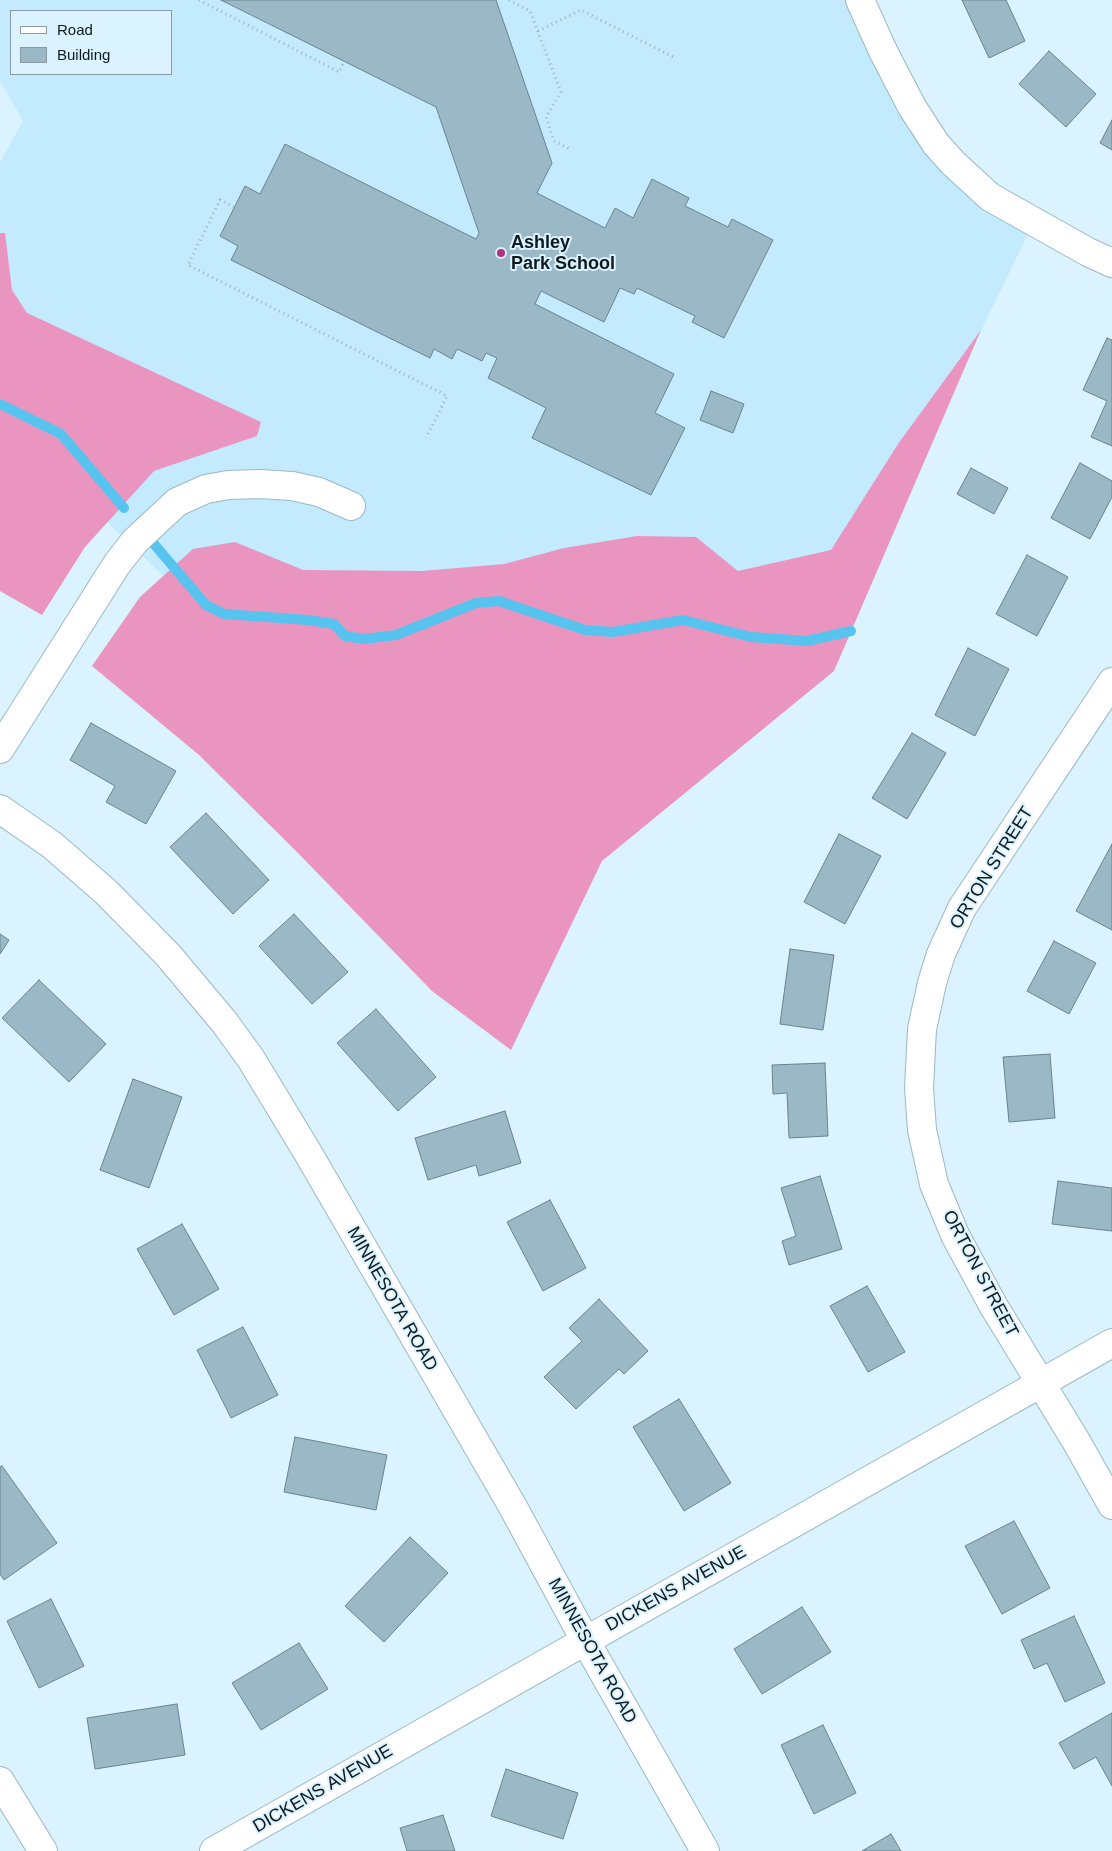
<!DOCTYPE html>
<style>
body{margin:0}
#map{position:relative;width:1112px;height:1851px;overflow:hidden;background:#daf3fe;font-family:Helvetica,sans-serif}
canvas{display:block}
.legend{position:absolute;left:10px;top:10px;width:162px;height:65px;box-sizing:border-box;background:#daf3fe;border:1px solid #899ca5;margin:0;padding:6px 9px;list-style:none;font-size:15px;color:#0f1a1f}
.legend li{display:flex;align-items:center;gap:10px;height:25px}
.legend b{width:25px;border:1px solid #899ca5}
</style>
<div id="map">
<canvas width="1112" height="1851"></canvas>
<ul class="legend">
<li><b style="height:6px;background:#fff"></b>Road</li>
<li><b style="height:14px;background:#9bb8c6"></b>Building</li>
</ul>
</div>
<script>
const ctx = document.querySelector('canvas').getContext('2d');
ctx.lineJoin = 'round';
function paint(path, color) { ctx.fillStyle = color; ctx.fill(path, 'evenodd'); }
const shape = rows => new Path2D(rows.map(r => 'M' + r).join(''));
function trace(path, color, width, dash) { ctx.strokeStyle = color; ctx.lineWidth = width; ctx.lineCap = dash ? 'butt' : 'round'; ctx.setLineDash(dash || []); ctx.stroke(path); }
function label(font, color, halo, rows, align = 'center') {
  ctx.font = font + ' Helvetica,sans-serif'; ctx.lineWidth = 4; ctx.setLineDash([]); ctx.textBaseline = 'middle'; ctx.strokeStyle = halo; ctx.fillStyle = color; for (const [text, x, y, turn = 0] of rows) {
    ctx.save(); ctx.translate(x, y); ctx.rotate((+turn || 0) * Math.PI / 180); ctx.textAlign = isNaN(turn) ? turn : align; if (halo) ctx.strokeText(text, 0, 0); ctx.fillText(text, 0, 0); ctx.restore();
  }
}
paint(shape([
 [0,0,853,0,896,99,1030,230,822,658,412,795,156,569,101,516,0,426,0,162,23,121,0,81],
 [11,11,171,11,171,74,11,74]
]), '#c4ebfd');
paint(shape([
 [0,233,5,233,12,290,27,313,261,422,257,436,154,471,85,547,42,615,0,591],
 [981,330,834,671,602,861,511,1050,432,991,297,852,199,755,92,666,140,597,193,549,235,542,303,570,422,571,504,564,564,548,637,536,696,537,738,571,831,550,898,444]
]), '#ea94c0');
trace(shape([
 [0,404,61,434,124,508],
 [154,544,206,605,224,614,308,620,334,624,345,636,364,639,396,635,476,603,499,601,585,630,613,632,683,620,751,637,807,641,851,631]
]), '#56c4ef', 10);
const building = shape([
 [221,0,496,0,552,163,537,193,605,228,615,208,633,218,652,179,689,198,685,206,728,227,732,219,773,240,724,338,692,322,695,316,637,288,634,294,620,288,604,322,541,291,535,304,674,374,655,413,685,428,651,495,532,438,546,408,488,378,497,358,486,353,482,361,457,349,452,359,434,349,430,358,231,260,238,246,220,236,245,186,260,194,285,144,476,239,479,233,436,107,221,0],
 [962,0,1006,0,1025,41,989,58,962,0],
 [1049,51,1096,94,1066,127,1019,84,1049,51],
 [1112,120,1112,150,1100,143,1112,120],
 [1107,338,1112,340,1112,446,1091,437,1107,401,1083,390,1107,338],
 [711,391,744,404,733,433,700,420,711,391],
 [1080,463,1112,481,1112,497,1090,539,1051,518,1080,463],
 [971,468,1008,488,994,514,957,494,971,468],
 [1027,555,1068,577,1037,636,996,614,1027,555],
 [968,648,1009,669,975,736,935,715,968,648],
 [91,723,176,771,146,824,106,802,115,786,70,760,91,723],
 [912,733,946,753,907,819,872,798,912,733],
 [206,813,269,880,233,914,170,847,206,813],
 [839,834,881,856,845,924,804,902,839,834],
 [1112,844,1112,930,1076,911,1112,844],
 [294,914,348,972,312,1004,259,946,294,914],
 [0,934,9,940,0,954,0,934],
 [1054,941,1096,963,1069,1014,1027,991,1054,941],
 [790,949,834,955,823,1030,780,1024,790,949],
 [39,980,106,1044,69,1082,2,1018,39,980],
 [376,1009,436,1077,398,1111,337,1043,376,1009],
 [1050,1054,1055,1118,1009,1122,1003,1057,1050,1054],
 [825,1063,828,1136,789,1138,787,1093,773,1094,772,1065,825,1063],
 [133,1079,182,1097,149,1188,100,1170,133,1079],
 [505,1111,521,1163,479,1176,476,1165,428,1180,415,1138,505,1111],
 [820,1176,842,1249,789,1265,782,1241,796,1236,781,1188,820,1176],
 [1058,1181,1112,1188,1112,1231,1052,1224,1058,1181],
 [550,1200,586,1268,543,1291,507,1222,550,1200],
 [182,1224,219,1289,174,1315,137,1249,182,1224],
 [867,1286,905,1352,868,1372,830,1306,867,1286],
 [599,1299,648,1351,624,1374,619,1369,576,1409,544,1377,582,1341,569,1328,599,1299],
 [243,1327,278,1395,231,1418,197,1350,243,1327],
 [679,1399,731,1483,684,1511,633,1427,679,1399],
 [295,1437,387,1455,376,1510,284,1492,295,1437],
 [2,1466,57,1543,4,1580,0,1574,0,1467,2,1466],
 [1014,1521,1050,1588,1002,1614,965,1546,1014,1521],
 [410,1537,448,1573,384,1642,345,1606,410,1537],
 [51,1599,84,1666,39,1688,7,1621,51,1599],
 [802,1607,831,1652,762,1694,734,1649,802,1607],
 [1074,1616,1105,1683,1065,1702,1047,1663,1034,1669,1021,1640,1074,1616],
 [299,1643,328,1689,261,1730,232,1683,299,1643],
 [177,1704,185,1755,95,1769,87,1718,177,1704],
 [1112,1713,1112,1786,1096,1757,1074,1769,1059,1743,1112,1713],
 [823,1725,856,1793,814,1814,781,1745,823,1725],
 [506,1769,578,1793,563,1839,491,1816,506,1769],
 [443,1815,455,1851,407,1851,400,1828,443,1815],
 [891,1834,901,1851,862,1851,891,1834]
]);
paint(building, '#9bb8c6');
trace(building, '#678490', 1);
const minor = shape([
 [860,0,883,51,912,107,936,144,953,163,990,197,1088,252,1112,263],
 [1112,682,962,908,941,954,932,983,922,1029,919,1088,922,1130,934,1184,955,1235,993,1305,1076,1441,1112,1505],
 [0,749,117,564,135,541,177,502,206,489,228,485,260,484,292,486,319,492,351,506],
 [0,809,52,845,106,892,168,955,225,1023,251,1059,308,1153,513,1507,585,1640,705,1851],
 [0,1781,43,1851],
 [214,1851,1112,1343]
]);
trace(minor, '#9ab8c5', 30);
trace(shape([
 [199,0,339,72,344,61],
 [509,0,530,11,561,92,546,117,554,141,570,149],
 [538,31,581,10,675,58],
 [234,207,220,200,188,265,447,396,426,438]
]), '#9cb1ba', 3, [1, 4]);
trace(minor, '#fff', 28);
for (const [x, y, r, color] of [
 [501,253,5,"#b3337f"]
]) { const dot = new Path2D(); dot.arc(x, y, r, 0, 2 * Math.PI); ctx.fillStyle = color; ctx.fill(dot); trace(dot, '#daf3fe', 2); }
label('bold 18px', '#0f1a1f', '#daf3fe', [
 ["Ashley",511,243],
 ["Park School",511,264]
], 'left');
label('18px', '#0f1a1f', '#daf3fe', [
 ["ORTON STREET",992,868,-58],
 ["ORTON STREET",980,1274,62],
 ["MINNESOTA ROAD",392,1299,60],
 ["DICKENS AVENUE",676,1589,-29],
 ["MINNESOTA ROAD",592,1651,61],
 ["DICKENS AVENUE",323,1789,-30]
]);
</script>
